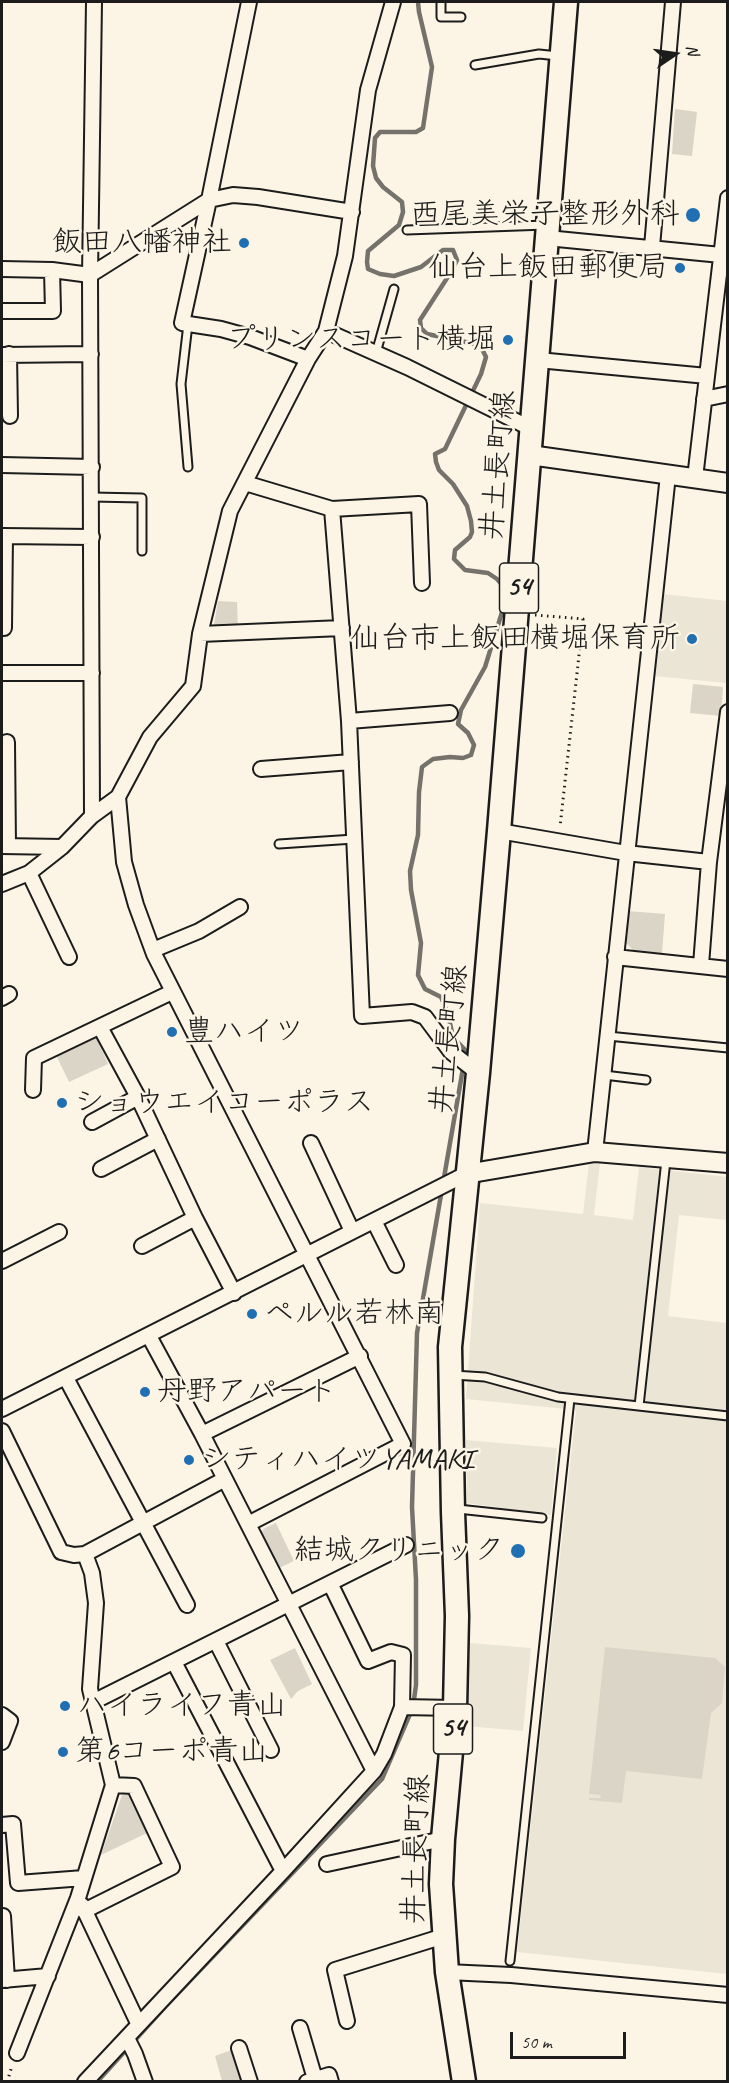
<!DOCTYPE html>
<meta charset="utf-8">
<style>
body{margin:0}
#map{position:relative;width:729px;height:2083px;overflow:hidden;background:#fcf5e5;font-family:Caveat,sans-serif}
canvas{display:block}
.frame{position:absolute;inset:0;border:3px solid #1c1c1c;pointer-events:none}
.north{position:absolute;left:645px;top:24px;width:60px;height:60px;-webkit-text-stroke:4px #fcf5e5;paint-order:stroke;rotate:77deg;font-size:16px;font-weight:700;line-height:24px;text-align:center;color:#1c1c1c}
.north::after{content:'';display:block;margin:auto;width:21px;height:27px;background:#1c1c1c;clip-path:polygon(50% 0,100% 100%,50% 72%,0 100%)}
.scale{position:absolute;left:510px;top:2032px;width:116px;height:27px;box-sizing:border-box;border:3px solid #1c1c1c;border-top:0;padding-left:8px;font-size:18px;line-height:21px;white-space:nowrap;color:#1c1c1c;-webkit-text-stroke:4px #fcf5e5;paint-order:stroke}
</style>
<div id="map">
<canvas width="729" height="2083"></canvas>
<div class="frame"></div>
<div class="north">N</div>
<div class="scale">50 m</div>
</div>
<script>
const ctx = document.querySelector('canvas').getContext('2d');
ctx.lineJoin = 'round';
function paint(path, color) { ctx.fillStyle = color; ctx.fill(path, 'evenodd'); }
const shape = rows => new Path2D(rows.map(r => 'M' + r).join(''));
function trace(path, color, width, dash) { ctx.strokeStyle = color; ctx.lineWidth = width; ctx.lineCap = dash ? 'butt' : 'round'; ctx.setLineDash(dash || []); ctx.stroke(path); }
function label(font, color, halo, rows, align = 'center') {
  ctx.font = font + ' Caveat,"Klee One",sans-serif'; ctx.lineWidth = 5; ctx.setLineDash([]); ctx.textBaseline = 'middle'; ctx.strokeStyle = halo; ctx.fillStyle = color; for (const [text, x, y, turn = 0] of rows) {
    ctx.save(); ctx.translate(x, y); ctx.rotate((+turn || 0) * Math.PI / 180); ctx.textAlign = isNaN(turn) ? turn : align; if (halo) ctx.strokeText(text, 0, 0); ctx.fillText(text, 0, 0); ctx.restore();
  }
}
paint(shape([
 [662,594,727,601,727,683,653,676],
 [589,1163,600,1163,594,1215,633,1220,639,1167,727,1177,727,1220,679,1215,668,1316,727,1323,727,1974,517,1952,576,1410,466,1399,480,1203,583,1214],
 [466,1440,557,1448,551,1515,467,1503],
 [470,1643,531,1648,523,1731,466,1726]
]), '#ebe5d6');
paint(shape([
 [675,109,697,112,692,156,672,154],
 [218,601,237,602,238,630,213,630],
 [693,684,723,687,721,716,690,713],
 [628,911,665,914,662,953,634,951,626,943],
 [88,1037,97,1038,108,1064,69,1082,56,1055],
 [276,1523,294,1561,277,1569,259,1534,265,1528],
 [605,1647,715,1658,725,1667,722,1703,711,1713,702,1779,626,1771,622,1803,589,1800,589,1798,601,1798,600,1795,589,1794],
 [295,1648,312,1684,298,1691,291,1699,270,1660],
 [130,1793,147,1833,101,1855,122,1795],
 [237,2048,246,2081,222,2081,215,2056]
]), '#dbd5c8');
trace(shape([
 [97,2082,166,2006,382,1779,413,1707,416,1685,416,1580,412,1507,417,1333,466,1051,453,1037,448,1014,441,997,425,989,418,975,421,943,411,890,410,871,418,835,419,792,422,767,433,759,450,757,463,758,471,755,474,745,468,733,458,724,461,710,485,667,503,609,504,587,497,579,488,573,465,570,454,559,455,550,470,537,472,532,471,521,467,506,453,484,439,470,436,462,435,454,445,449,481,374,486,357,480,345,427,334,421,328,420,320,451,272,457,260,453,250,443,250,421,267,394,276,380,274,368,269,367,262,368,251,399,225,403,212,402,202,383,187,376,178,373,166,375,138,380,132,416,132,423,128,432,67,419,12,418,2]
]), '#75726c', 4.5);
const service = shape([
 [441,2,441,17,461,17],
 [475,65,539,54,558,56],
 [407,230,546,225],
 [188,324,181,384,188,467],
 [376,353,394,289],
 [92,497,142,498,142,551],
 [279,844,354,839],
 [608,1036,728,1048],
 [604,1075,646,1080],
 [453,1375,485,1377,558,1397,728,1416],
 [639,1406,666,1160],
 [458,1509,542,1518],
 [510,1961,570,1399]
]);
const minor = shape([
 [249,2,209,200,182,323,221,329,250,337,308,359],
 [547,238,721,255],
 [652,247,673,2],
 [2,269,52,270,90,275,209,200,233,195,258,197,352,212],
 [2,311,53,311,52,270],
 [326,331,407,367,532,429],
 [9,354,10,416],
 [2,355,91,354],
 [538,360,707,376],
 [704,399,728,394],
 [2,465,92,467],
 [695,478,728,198],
 [245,483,332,509,419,504,422,583],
 [332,509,349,721,362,1016,412,1012,425,1017,451,1052,478,1073],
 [2,536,92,537],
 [4,628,5,536],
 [200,634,342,628],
 [2,673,92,673],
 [349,721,450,713],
 [7,742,8,846],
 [261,769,351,762],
 [118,797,124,862,136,905,154,954,403,1444,248,1524],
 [92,816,90,275,94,2],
 [499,831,626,853,709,862],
 [2,846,62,847],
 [29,873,69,957],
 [2,884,29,873,62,847,92,816,118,797,150,737,193,686,200,634,230,511,308,359,326,331,345,256,368,90,393,2],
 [153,950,199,931,240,907],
 [615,957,728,969],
 [701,965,709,862,728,712],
 [2,998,9,994],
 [100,1027,138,1097,195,1218,234,1293],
 [33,1090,34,1058,172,992],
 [92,1122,138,1097],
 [311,1143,352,1231],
 [595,1152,668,475],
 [101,1169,158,1139],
 [374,1221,396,1265],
 [142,1246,195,1218],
 [2,1261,59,1232],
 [149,1336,202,1434,374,1771],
 [66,1378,187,1605],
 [2,1409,466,1174],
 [2,1431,61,1552,74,1555,85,1554,225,1479],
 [202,1434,360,1356],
 [216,1641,271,1750],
 [174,1662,283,1871],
 [93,1702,406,1545],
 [402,1707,455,1708],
 [2,1715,10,1721,2,1742],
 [2,1825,13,1824,18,1883,84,1878],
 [327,1864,443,1839],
 [82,1905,138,2023],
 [84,1911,172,1867,134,1786,113,1785],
 [3,1916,7,1980],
 [447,1972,511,1975,728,1995],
 [2,1980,48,1976],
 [347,2021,335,1970,444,1936],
 [300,2028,315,2079],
 [127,2038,135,2054,145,2082],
 [239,2048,250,2082],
 [17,2053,78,1898,113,1785,90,1689,96,1603,92,1573,85,1554],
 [85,2082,283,1871,374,1771,384,1754,402,1707,403,1655,391,1652,368,1661,330,1583],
 [307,2082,329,2075,331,2082]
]);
const tertiary = shape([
 [530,455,728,483],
 [466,1174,595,1152,728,1163]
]);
const primary = shape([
 [464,2082,447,1972,441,1884,443,1839,455,1708,457,1616,453,1512,450,1347,478,1073,499,831,566,2]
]);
trace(service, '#1c1c1c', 11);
trace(minor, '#1c1c1c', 18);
trace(tertiary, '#1c1c1c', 22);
trace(primary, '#1c1c1c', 27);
trace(shape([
 [535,615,583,619,560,827],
 [7,2082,12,2066]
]), '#1c1c1c', 3, [1.5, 4.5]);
trace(service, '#fcf5e5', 7);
trace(minor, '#fcf5e5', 14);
trace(tertiary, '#fcf5e5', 18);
trace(primary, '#fcf5e5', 22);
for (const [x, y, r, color] of [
 [693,215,8,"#1f6fb2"],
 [244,243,6,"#1f6fb2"],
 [680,268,6,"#1f6fb2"],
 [508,340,6,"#1f6fb2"],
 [692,639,6,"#1f6fb2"],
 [172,1032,6,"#1f6fb2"],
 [62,1103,6,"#1f6fb2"],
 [252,1314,6,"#1f6fb2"],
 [145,1392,6,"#1f6fb2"],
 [189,1460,6,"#1f6fb2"],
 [518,1551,8,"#1f6fb2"],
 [65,1706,6,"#1f6fb2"],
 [63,1752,6,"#1f6fb2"]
]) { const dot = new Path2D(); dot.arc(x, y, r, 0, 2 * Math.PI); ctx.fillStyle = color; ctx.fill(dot); trace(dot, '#fcf5e5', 2); }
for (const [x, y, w] of [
 [519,588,39],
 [453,1729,39]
]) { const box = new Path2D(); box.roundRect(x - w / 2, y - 25, w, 50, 4.5); ctx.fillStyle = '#fcf5e5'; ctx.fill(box); trace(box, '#1c1c1c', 1.5); }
label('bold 28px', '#1c1c1c', null, [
 ["54",519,588],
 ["54",453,1729]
]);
label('30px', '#1c1c1c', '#fcf5e5', [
 ["西尾美栄子整形外科",680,215,"right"],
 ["飯田八幡神社",232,243,"right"],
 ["仙台上飯田郵便局",668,268,"right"],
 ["プリンスコート横堀",496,340,"right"],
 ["仙台市上飯田横堀保育所",680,639,"right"],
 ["豊ハイツ",184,1032],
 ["ショウエイコーポラス",74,1103],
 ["ペルル若林南",264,1314],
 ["丹野アパート",157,1392],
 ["シティハイツYAMAKI",201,1460],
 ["結城クリニック",504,1551,"right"],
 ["ハイライフ青山",77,1706],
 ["第6コーポ青山",75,1752]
], 'left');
label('30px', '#1c1c1c', '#fcf5e5', [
 ["井土長町線",499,465,-85],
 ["井土長町線",450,1039,-84],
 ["井土長町線",417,1849,-88]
]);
</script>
